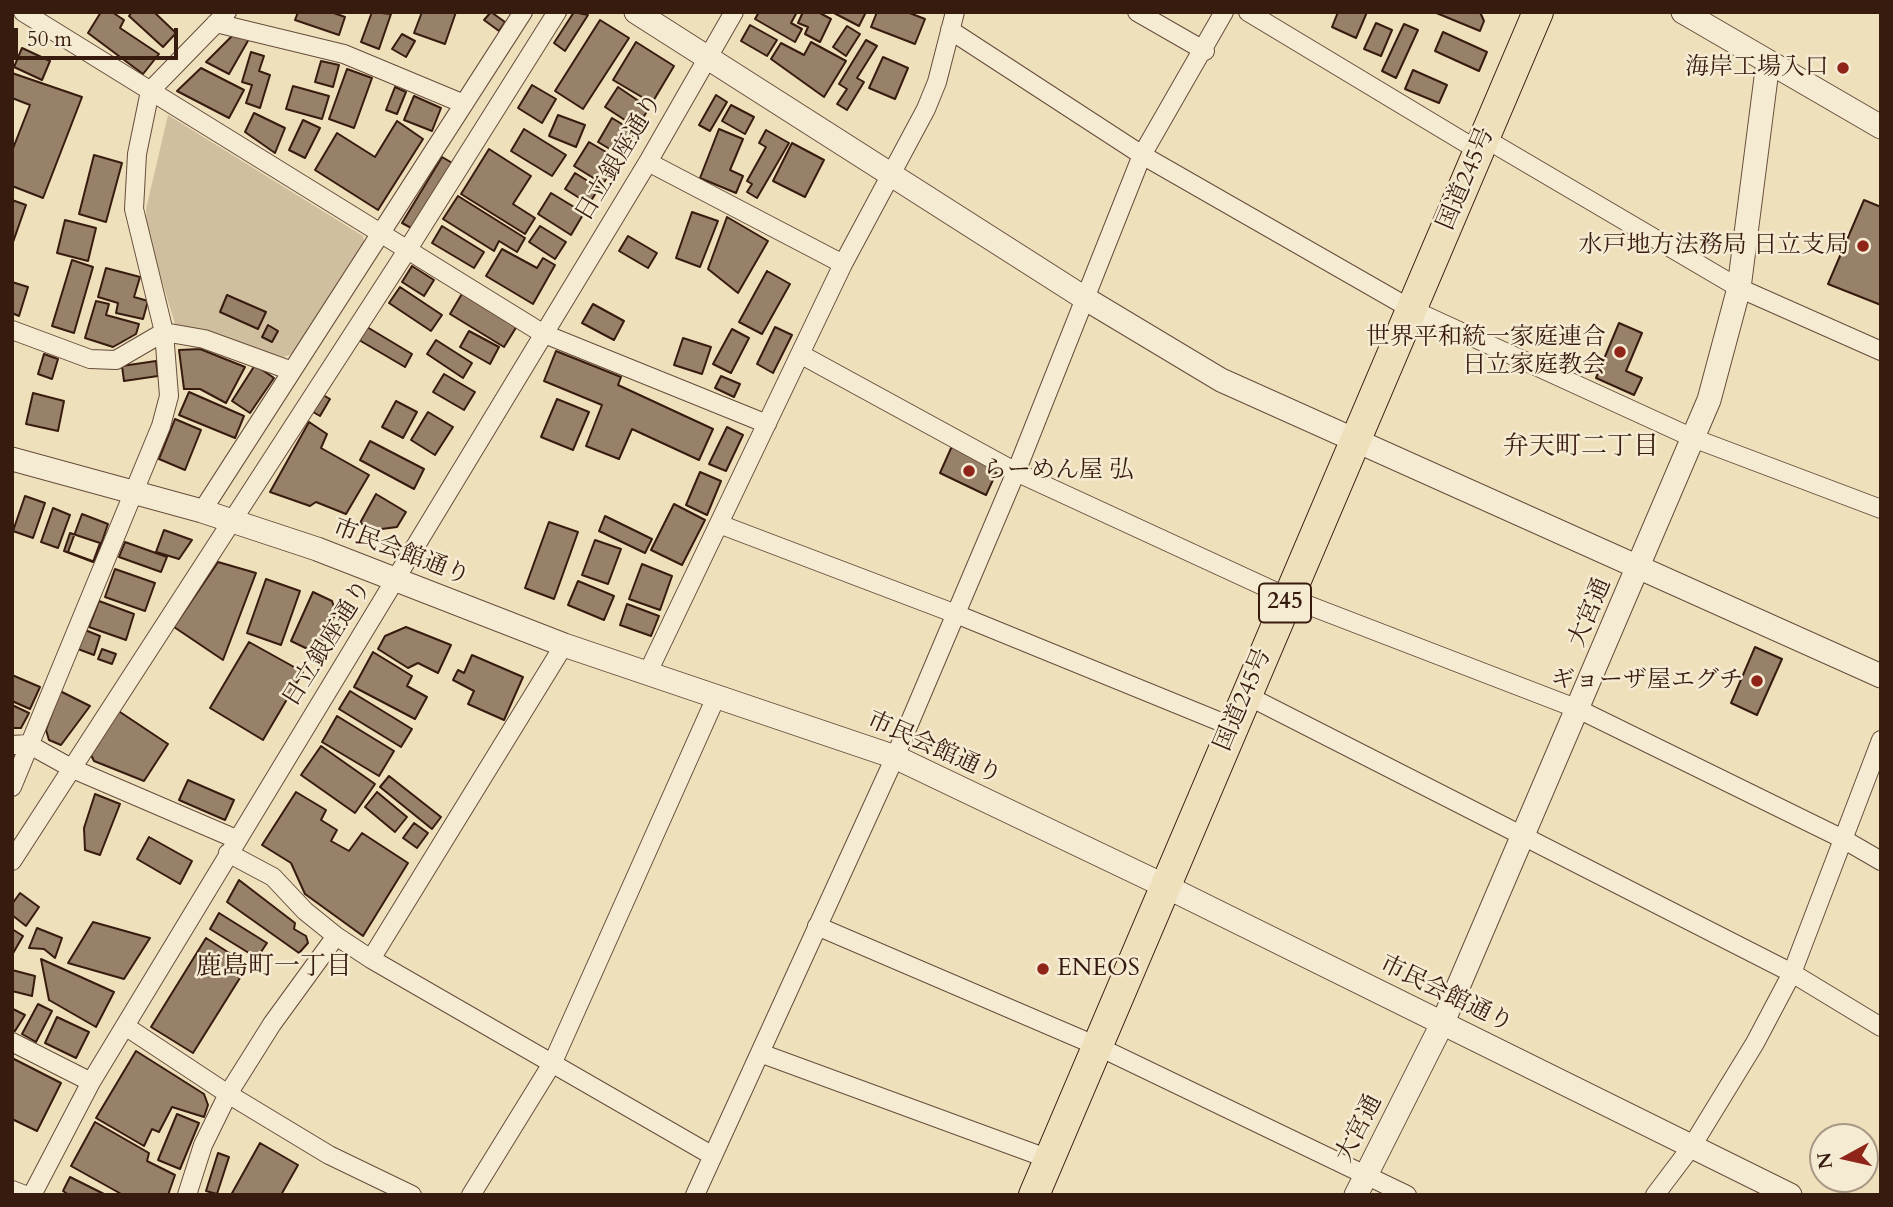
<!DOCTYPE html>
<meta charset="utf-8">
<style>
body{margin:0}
#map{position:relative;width:1893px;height:1207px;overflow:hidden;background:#efe0bc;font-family:Cardo,serif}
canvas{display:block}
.frame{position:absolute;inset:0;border:14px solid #381b0f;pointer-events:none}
.north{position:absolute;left:1809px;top:1123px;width:70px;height:70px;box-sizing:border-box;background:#f5ebd3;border:2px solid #a99885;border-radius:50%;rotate:262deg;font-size:19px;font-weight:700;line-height:28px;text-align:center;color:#381b0f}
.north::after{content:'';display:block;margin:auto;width:24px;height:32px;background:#8f2418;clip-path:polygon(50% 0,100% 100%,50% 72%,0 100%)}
.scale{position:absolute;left:14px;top:28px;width:164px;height:32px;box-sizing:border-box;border:4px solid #381b0f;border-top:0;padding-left:9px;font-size:21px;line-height:24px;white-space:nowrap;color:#381b0f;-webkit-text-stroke:5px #f5ebd3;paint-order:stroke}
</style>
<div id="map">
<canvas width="1893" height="1207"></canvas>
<div class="frame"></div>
<div class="north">N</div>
<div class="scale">50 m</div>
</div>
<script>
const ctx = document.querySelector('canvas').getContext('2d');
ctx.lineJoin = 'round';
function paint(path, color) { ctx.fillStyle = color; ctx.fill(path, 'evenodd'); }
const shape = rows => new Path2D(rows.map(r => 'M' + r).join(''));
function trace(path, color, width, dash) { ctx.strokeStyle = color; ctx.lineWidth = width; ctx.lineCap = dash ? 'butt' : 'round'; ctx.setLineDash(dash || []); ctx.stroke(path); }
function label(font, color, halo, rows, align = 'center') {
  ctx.font = font + ' Cardo,"Noto Serif JP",serif'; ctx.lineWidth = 5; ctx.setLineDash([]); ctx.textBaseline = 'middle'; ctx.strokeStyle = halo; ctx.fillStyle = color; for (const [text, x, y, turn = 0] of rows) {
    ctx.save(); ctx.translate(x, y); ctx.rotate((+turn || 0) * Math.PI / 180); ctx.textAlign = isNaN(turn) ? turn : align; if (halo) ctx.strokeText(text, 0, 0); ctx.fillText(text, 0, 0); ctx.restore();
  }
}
paint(shape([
 [168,115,363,236,365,248,297,352,284,357,175,324,147,232,146,209]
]), '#d0bf9f');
const building = shape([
 [101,12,112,12,124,20,120,28,159,54,143,74,88,33,101,12],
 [132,12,154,12,176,33,163,47,129,16,132,12],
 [298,12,331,12,345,17,339,35,295,20,298,12],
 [372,12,391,14,379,49,361,42,372,12],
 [422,12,456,12,445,44,414,33,422,12],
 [491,12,505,22,499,31,484,20,491,12],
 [574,12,588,15,565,51,554,43,574,12],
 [759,12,797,12,791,23,802,29,795,42,755,19,759,12],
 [803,12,818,12,831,19,820,42,805,34,808,27,798,23,803,12],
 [832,12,866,12,859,26,832,12],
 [877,12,907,12,925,19,915,44,871,27,877,12],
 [1338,12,1367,12,1356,38,1332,27,1338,12],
 [1434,12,1480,12,1484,21,1480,31,1434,12],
 [600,20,629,38,583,109,555,91,600,20],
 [1376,23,1392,30,1381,56,1364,49,1376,23],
 [1404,24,1418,30,1396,78,1382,71,1404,24],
 [750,25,777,40,767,56,741,41,750,25],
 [847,26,860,34,846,56,833,47,847,26],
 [236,32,249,39,229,74,206,62,236,32],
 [1443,32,1487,52,1479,71,1435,51,1443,32],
 [402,34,415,41,406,57,392,49,402,34],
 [866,40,877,46,857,78,864,82,847,110,837,104,847,89,839,84,866,40],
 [636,42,674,66,652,103,613,80,636,42],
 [811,42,846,61,824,97,771,59,781,43,804,55,811,42],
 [22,48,50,61,42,80,14,67,22,48],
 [251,52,264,56,259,71,270,75,260,108,246,103,252,85,242,82,251,52],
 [883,57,908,68,895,99,869,88,883,57],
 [321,61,339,65,333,87,315,82,321,61],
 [201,68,244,90,229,118,177,91,201,68],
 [347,69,372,78,354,128,329,119,347,69],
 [1413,70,1447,85,1439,103,1405,89,1413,70],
 [12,73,82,97,43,198,12,186,12,151,30,105,12,98,12,73],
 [532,85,556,99,542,123,518,108,532,85],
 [293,86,329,96,322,119,286,109,293,86],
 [395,87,406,92,397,114,386,110,395,87],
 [618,87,649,108,637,128,605,107,618,87],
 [716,95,727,102,710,131,699,125,716,95],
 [414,96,441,108,432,131,404,120,414,96],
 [731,105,754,117,745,134,722,121,731,105],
 [254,113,285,128,275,153,245,132,254,113],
 [558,115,585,125,576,147,549,136,558,115],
 [612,118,635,132,620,155,598,142,612,118],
 [303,120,320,128,305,158,289,150,303,120],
 [397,121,423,139,378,210,315,170,337,133,375,157,397,121],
 [524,129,566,155,552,176,511,151,524,129],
 [719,129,743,139,730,170,743,176,736,193,700,178,719,129],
 [766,130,789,143,757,198,747,192,752,184,747,181,766,147,759,143,766,130],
 [589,142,618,159,603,184,574,166,589,142],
 [792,143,824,160,805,197,773,181,792,143],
 [489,149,531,176,513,204,535,218,525,234,461,194,489,149],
 [94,155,122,163,106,222,79,214,94,155],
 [442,157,454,164,415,230,402,223,442,157],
 [575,173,599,188,589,204,565,189,575,173],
 [551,193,584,213,571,235,538,214,551,193],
 [458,196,525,238,517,252,499,241,494,251,443,219,458,196],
 [12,200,26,205,12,245,12,200],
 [1864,200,1881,207,1881,305,1828,284,1864,200],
 [692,212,718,221,700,267,676,258,692,212],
 [727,217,768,241,738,293,708,269,727,217],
 [65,220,96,228,88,261,57,253,65,220],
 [442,226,484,252,474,268,432,243,442,226],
 [540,226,566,242,555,259,529,242,540,226],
 [628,236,657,253,648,268,619,251,628,236],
 [502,249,537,268,543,258,555,265,533,304,486,276,502,249],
 [72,260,93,267,74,333,52,326,72,260],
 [412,266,434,280,424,296,402,282,412,266],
 [106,268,140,277,134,297,148,301,143,319,116,313,118,303,98,297,106,268],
 [767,271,790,284,762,334,739,322,767,271],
 [12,282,28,287,19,316,12,313,12,282],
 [400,287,442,315,431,331,389,303,400,287],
 [463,292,517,326,504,347,450,314,463,292],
 [227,295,266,312,258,329,220,312,227,295],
 [96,301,109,304,106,315,139,324,136,334,113,347,85,338,96,301],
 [593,304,624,321,614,340,582,323,593,304],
 [1619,323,1642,333,1626,371,1642,378,1634,395,1596,378,1619,323],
 [268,325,278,331,272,342,262,337,268,325],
 [367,327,412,354,405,367,359,340,367,327],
 [775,327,792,335,773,373,757,364,775,327],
 [732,329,749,338,731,373,713,364,732,329],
 [469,331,499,347,490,364,460,347,469,331],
 [683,338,711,347,702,374,674,365,683,338],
 [436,340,472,363,463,378,427,354,436,340],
 [200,349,245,367,226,403,200,389,184,389,179,350,200,349],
 [556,351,621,377,618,385,713,429,699,460,632,429,619,459,586,446,602,405,544,381,556,351],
 [44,354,58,359,52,379,38,374,44,354],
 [156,361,158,376,124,381,122,366,156,361],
 [255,365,274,378,250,413,232,401,255,365],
 [444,374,475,392,464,410,433,392,444,374],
 [721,376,740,384,734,397,715,388,721,376],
 [189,392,244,416,235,438,179,415,189,392],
 [33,393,64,401,58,431,26,424,33,393],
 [323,395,330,399,320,416,313,412,323,395],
 [557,399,589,412,573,450,541,437,557,399],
 [396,401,417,412,403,438,382,427,396,401],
 [428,412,453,427,435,455,411,440,428,412],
 [175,419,201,430,185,470,159,459,175,419],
 [309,422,327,434,321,448,369,475,346,514,316,502,310,506,270,492,309,422],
 [727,427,743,435,726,471,709,464,727,427],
 [370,441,424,469,414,489,360,460,370,441],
 [952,446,998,469,986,495,940,473,952,446],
 [700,472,721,481,707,515,686,505,700,472],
 [376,494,406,512,397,527,374,530,360,523,376,494],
 [25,496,45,503,33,538,13,531,25,496],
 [674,504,705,520,682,565,651,550,674,504],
 [53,508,70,515,58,548,41,542,53,508],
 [82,514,108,524,95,562,68,552,82,514],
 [605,516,652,539,645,553,599,531,605,516],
 [549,522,578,532,554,599,525,588,549,522],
 [164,530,192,540,179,559,156,552,164,530],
 [70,533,100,543,93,562,64,551,70,533],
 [595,540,621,549,608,584,582,575,595,540],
 [125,542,167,557,161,572,119,557,125,542],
 [218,562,256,573,223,660,174,627,218,562],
 [642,564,672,576,660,610,629,599,642,564],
 [115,569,155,583,145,611,105,597,115,569],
 [266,579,300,591,281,645,247,633,266,579],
 [578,581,614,596,604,620,568,605,578,581],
 [313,592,332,601,336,613,316,653,291,641,313,592],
 [99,601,134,614,126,640,89,627,99,601],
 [627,604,659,616,651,636,620,625,627,604],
 [406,627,451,645,438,673,418,663,408,668,378,649,385,636,406,627],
 [85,630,100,636,94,655,78,649,85,630],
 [249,642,303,672,263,740,210,708,249,642],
 [1755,647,1782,659,1757,715,1731,703,1755,647],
 [102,649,116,654,112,664,98,659,102,649],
 [373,652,412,676,407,686,427,697,415,719,354,687,373,652],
 [472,655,523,677,504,720,468,704,474,691,453,680,458,670,464,673,472,655],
 [12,675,40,687,30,709,12,701,12,675],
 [60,691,90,706,61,745,49,740,46,730,60,691],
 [350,691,412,729,401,747,339,709,350,691],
 [12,705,29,713,21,728,12,728,12,705],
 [117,710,168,744,144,781,94,761,90,753,117,710],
 [337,716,394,751,379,776,322,742,337,716],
 [321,746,375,784,355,813,301,775,321,746],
 [389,776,441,817,432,829,380,787,389,776],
 [188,780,234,800,225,820,179,800,188,780],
 [296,792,326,810,321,820,337,830,331,841,349,851,362,833,408,863,363,936,305,894,291,863,262,845,296,792],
 [377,792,407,817,395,832,365,807,377,792],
 [95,794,120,804,100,855,85,850,84,828,95,794],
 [414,823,428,833,417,848,403,838,414,823],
 [149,837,192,861,180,884,137,859,149,837],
 [239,880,295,923,294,929,306,936,308,943,299,953,227,902,239,880],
 [20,893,39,907,26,926,12,915,12,904,20,893],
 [219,913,267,943,257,958,210,929,219,913],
 [93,922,150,938,124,979,68,963,93,922],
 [37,928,62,938,55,958,44,949,29,948,37,928],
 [12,929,23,936,12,955,12,929],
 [206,938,248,965,193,1053,151,1027,206,938],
 [41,959,114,992,96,1027,49,1000,41,959],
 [12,970,35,976,32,996,12,991,12,970],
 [12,1003,13,1009,25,1015,15,1031,12,1030,12,1003],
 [38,1004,52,1011,36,1042,22,1034,38,1004],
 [57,1017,89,1032,76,1058,45,1043,57,1017],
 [136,1051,204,1094,208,1105,204,1117,172,1107,159,1132,152,1129,144,1146,96,1118,136,1051],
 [12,1058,61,1083,37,1131,12,1119,12,1058],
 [177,1114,199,1123,180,1169,158,1160,177,1114],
 [95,1122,149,1153,147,1161,175,1175,168,1195,123,1195,71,1166,95,1122],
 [260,1143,298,1165,281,1195,231,1195,260,1143],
 [218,1153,229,1157,217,1194,206,1191,218,1153],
 [70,1177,106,1195,69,1195,63,1191,70,1177]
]);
paint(building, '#978169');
trace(building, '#381b0f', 2);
const minor = shape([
 [23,12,542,333,767,424],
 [1137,12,1205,51],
 [1248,12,1479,151],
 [216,23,344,54,464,104],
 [950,30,1142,155,1411,309,1693,438,1881,509],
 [1484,138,1739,288,1881,351],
 [648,162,843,264],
 [12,330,90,359,116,360,164,332,204,339,292,371],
 [800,354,1016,472,1287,597,1578,709,1843,839,1881,861],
 [202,511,523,12],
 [719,524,956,614,1233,727],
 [648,672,843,264,926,109,937,82,955,12],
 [1246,695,1792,973,1881,1027],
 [12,745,28,744,73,769,236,839],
 [12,787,161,426,169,396,164,332,134,209,137,154,150,91,227,12],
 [228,853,273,877,305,911,336,936],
 [12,861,408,249,557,12],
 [817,926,1097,1046,1407,1195],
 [371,959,713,1156],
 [125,1026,228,1094,329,1155,412,1195],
 [12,1042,91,1082],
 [760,1053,1049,1159],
 [12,1190,25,1195],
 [32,1195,91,1082,648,162,734,12],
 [187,1195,203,1145,228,1094,272,1024,336,936,371,959,564,645],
 [471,1195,553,1062,717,695],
 [695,1195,895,757,1016,472,1142,155,1224,12],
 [1655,1195,1692,1146,1755,1043,1792,973,1881,740]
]);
const tertiary = shape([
 [636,12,1086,299,1221,380,1881,676],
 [1683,12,1881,127],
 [12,459,202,511,317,549,564,645,895,757,1165,886,1790,1195],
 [1356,1195,1443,1022,1709,400,1739,288,1768,62]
]);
const trunk = shape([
 [1034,1195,1538,12]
]);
trace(minor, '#664c3a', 20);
trace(tertiary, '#664c3a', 25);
trace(trunk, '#381b0f', 32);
trace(minor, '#f5ebd3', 18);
trace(tertiary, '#f5ebd3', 23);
trace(trunk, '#efe0bc', 30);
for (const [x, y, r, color] of [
 [1843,68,7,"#8f2418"],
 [1863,246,7,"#8f2418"],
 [1620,352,7,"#8f2418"],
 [969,471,7,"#8f2418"],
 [1757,681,7,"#8f2418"],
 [1043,969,7,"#8f2418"]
]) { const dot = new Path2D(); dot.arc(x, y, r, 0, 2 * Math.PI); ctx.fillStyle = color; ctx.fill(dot); trace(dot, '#f5ebd3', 2.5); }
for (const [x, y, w] of [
 [1285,603,52]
]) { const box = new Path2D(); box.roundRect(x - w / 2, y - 19.5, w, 39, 5); ctx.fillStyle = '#f5ebd3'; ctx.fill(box); trace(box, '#381b0f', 2); }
label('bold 23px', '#381b0f', null, [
 ["245",1285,603]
]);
label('24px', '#381b0f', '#f5ebd3', [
 ["海岸工場入口",1829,68],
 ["水戸地方法務局 日立支局",1849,246],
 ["世界平和統一家庭連合",1606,338],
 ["日立家庭教会",1606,366],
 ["らーめん屋 弘",983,471,"left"],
 ["ギョーザ屋エグチ",1743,681],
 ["ENEOS",1057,969,"left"]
], 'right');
label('24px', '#381b0f', '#f5ebd3', [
 ["日立銀座通り",620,158,-59],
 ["国道245号",1467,179,-67],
 ["市民会館通り",401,553,21],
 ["大宮通",1591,613,-67],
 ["日立銀座通り",328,644,-58],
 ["国道245号",1244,700,-67],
 ["市民会館通り",934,749,24],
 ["市民会館通り",1446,995,26],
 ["大宮通",1360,1129,-63]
]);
label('26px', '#381b0f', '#f5ebd3', [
 ["弁天町二丁目",1581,448],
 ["鹿島町一丁目",274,968]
]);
</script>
